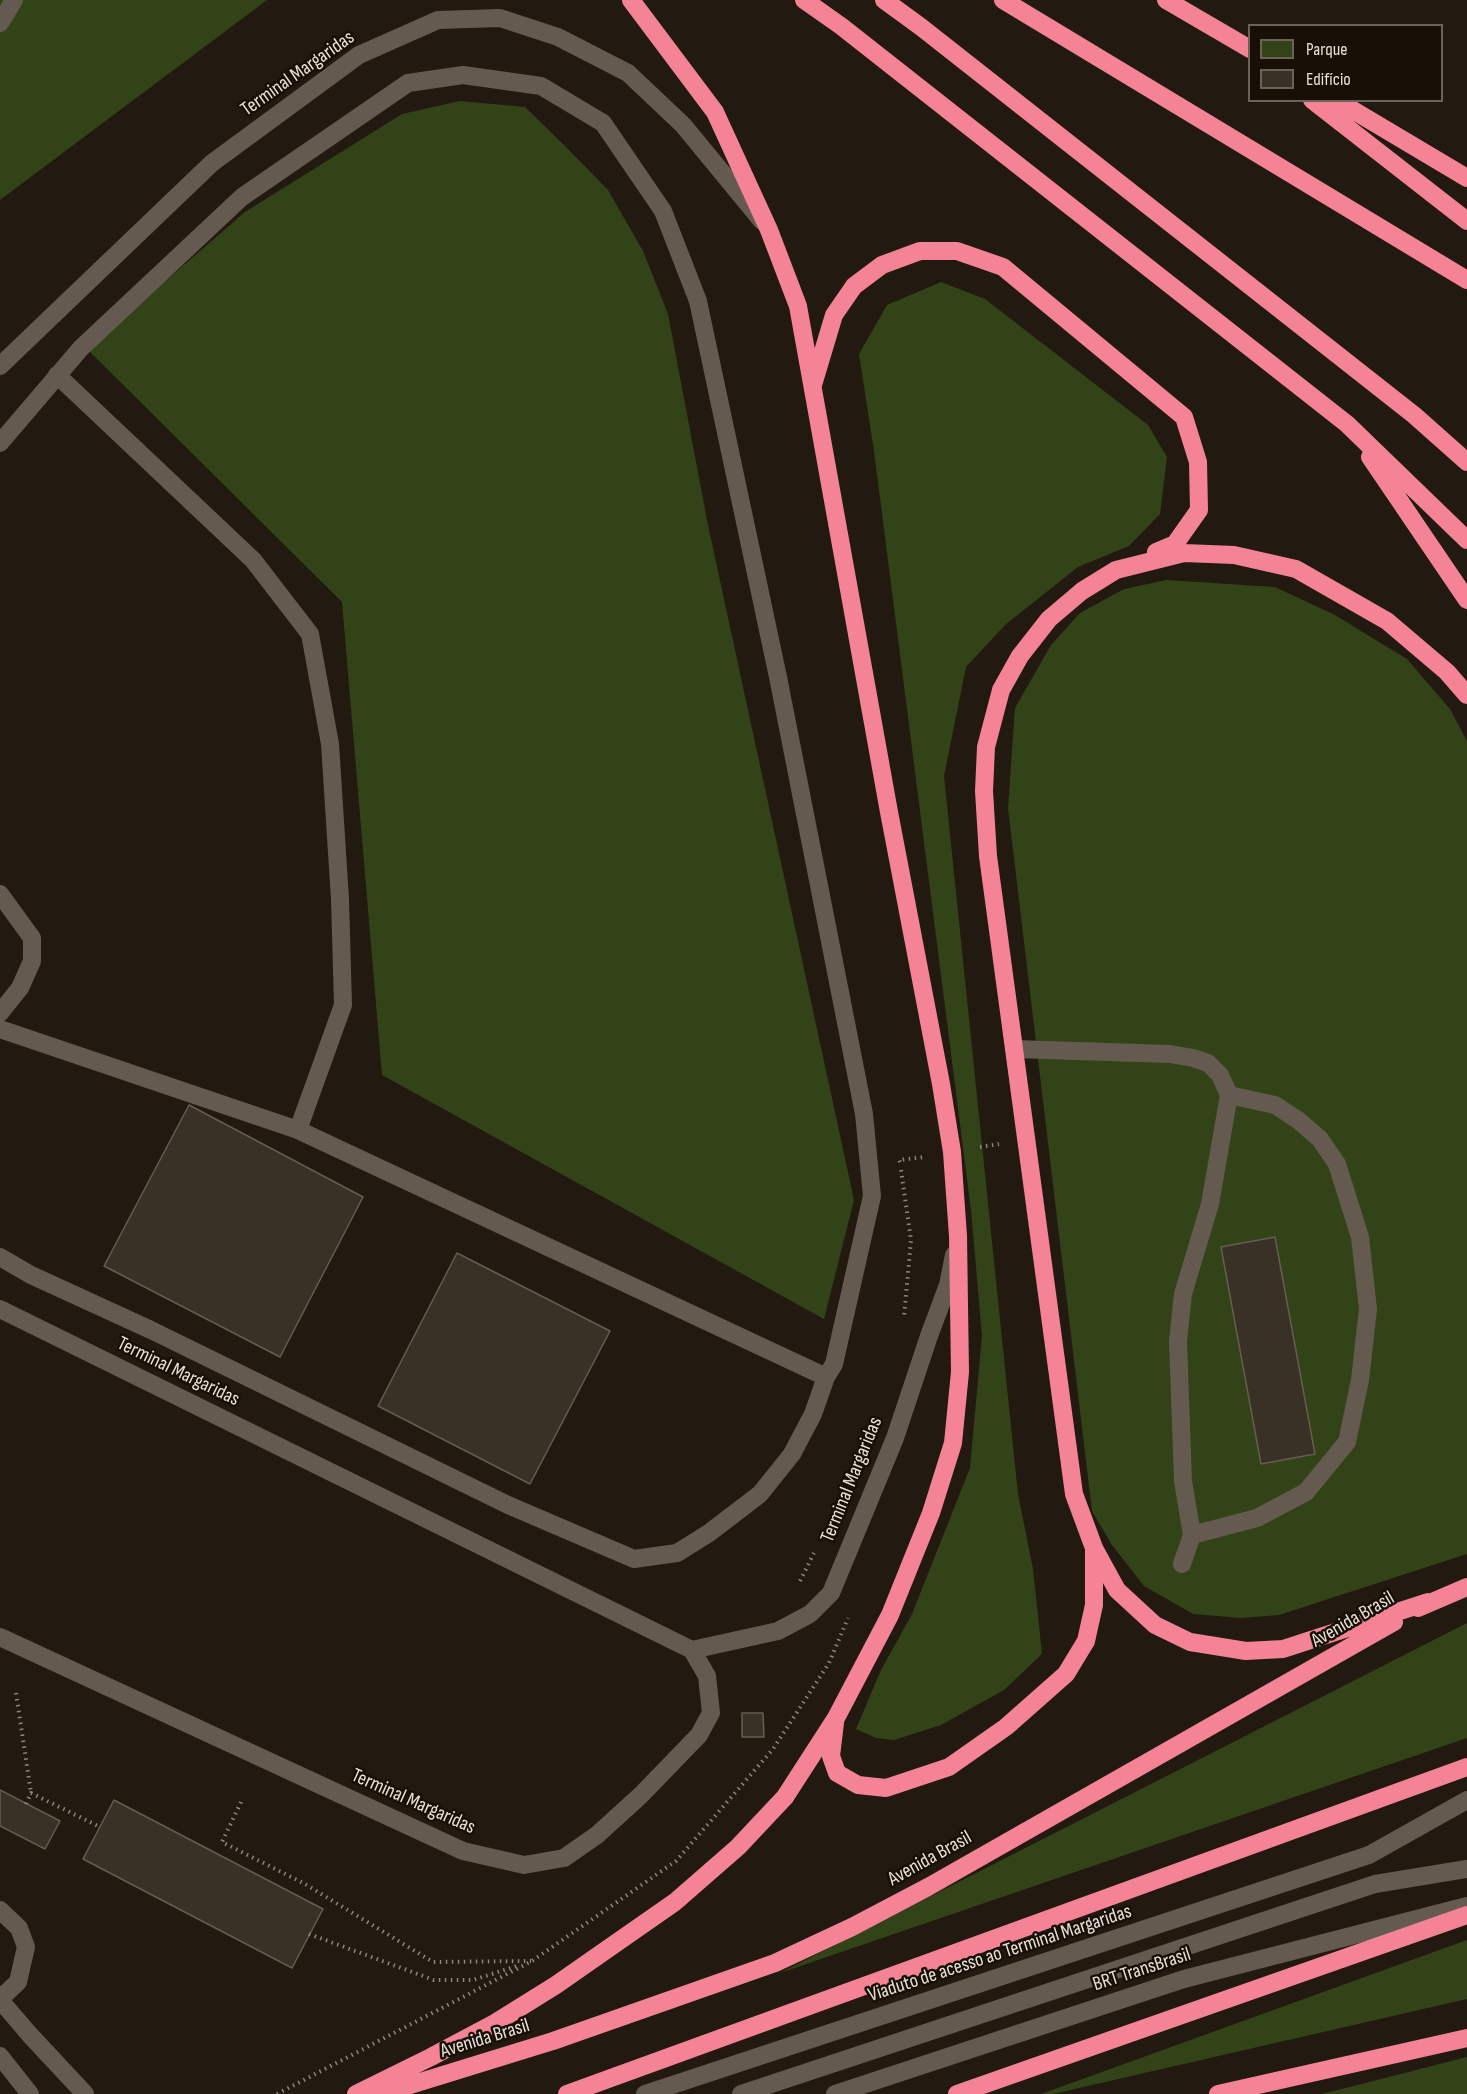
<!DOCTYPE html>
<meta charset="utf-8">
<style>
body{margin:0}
#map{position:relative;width:1467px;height:2094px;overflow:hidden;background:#221910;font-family:"Sofia Sans Condensed",sans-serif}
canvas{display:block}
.legend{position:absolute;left:1248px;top:24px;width:195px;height:78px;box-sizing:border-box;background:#181007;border:2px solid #6b635b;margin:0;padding:8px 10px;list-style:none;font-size:18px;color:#e7e0da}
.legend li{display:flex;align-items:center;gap:12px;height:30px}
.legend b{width:30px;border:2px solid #6b635b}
</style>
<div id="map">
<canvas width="1467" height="2094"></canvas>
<ul class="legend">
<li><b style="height:16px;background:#334318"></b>Parque</li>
<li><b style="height:16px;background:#393126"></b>Edifício</li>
</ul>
</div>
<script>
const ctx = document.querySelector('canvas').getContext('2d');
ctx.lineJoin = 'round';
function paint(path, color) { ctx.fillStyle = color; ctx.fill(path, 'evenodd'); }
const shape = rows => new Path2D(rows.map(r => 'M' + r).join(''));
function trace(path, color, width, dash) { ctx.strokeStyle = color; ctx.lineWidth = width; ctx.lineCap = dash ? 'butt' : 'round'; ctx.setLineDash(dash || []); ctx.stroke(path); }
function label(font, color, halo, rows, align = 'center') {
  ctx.font = font + ' "Sofia Sans Condensed",sans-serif'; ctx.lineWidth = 5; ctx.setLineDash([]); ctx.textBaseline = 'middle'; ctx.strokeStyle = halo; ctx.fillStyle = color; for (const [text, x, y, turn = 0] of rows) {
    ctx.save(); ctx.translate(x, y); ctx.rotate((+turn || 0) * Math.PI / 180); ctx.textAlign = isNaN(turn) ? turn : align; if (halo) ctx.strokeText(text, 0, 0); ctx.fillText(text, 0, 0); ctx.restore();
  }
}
paint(shape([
 [0,0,267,0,0,200],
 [460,101,525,107,567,148,608,190,643,251,668,314,708,525,854,1200,824,1319,382,1075,342,602,87,349,245,212,402,114],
 [941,282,985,299,1148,425,1167,457,1160,514,1129,546,1078,567,1005,625,966,667,944,776,1018,1494,1033,1569,1042,1654,1004,1690,941,1725,894,1740,876,1738,856,1729,881,1670,912,1614,970,1468,982,1336,971,1210,874,451,859,354,887,305],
 [1166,580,1275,587,1335,615,1407,659,1450,709,1467,741,1467,1554,1279,1615,1241,1618,1193,1614,1144,1586,1112,1545,1092,1511,1008,808,1015,708,1051,645,1080,613,1124,589],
 [1467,1623,1467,1738,780,1973],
 [1467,1940,1467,1999,1053,2094,1041,2094],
 [1467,2057,1467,2094,1322,2094]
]), '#334318');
const building = shape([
 [189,1105,363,1197,280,1357,104,1266,189,1105],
 [1275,1237,1315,1454,1261,1464,1221,1247,1275,1237],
 [457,1253,610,1331,530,1484,378,1406,457,1253],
 [742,1713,763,1713,764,1737,742,1737,742,1713],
 [0,1790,60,1821,45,1849,0,1826,0,1790],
 [114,1800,323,1909,292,1968,83,1859,114,1800]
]);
paint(building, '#393126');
trace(building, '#665d51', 1.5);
trace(shape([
 [980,1147,999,1144],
 [900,1162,899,1160,925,1157],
 [901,1170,911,1240,904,1317],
 [800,1581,814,1553],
 [16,1693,31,1793],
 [241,1802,222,1842,305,1884,433,1962,531,1961],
 [26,1804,31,1793,100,1827],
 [309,1934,434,1980,473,1980,520,1965],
 [277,2094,532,1961,676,1861,773,1749,829,1663,848,1618]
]), '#8e867f', 4, [1.5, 4.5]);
trace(shape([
 [0,23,14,0],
 [0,366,212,163,359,55,438,20,500,18,558,37,628,73,683,125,762,221],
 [0,443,81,348,242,197,408,83,463,75,541,86,603,123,663,211,698,301,778,677,864,1114,872,1196,834,1364,826,1377,813,1414,792,1454,760,1494,709,1533,677,1553,634,1559,508,1505,151,1330,31,1275,0,1257],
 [0,894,32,938,32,961,20,988,0,1013],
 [0,1029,298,1130,343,1005,340,899,330,744,310,634,253,560,57,375],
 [1015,1049,1170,1054,1193,1058,1208,1063,1220,1075,1229,1095,1210,1204,1183,1294,1178,1341,1183,1481,1192,1535,1182,1564],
 [298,1130,826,1377],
 [0,1309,692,1650,707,1676,711,1713,699,1735,641,1795,597,1835,564,1858,524,1865,463,1851,0,1637],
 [1192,1535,1257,1518,1306,1492,1347,1442,1360,1380,1368,1309,1360,1237,1337,1164,1320,1139,1298,1120,1275,1105,1229,1095],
 [692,1650,778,1631,810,1614,831,1593,895,1438,929,1336,948,1285,954,1255],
 [0,1910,19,1928,26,1947,18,1982,0,1999],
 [0,2000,30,2035,85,2094],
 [0,2056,30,2094],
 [645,2094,1369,1855,1467,1800],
 [741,2094,1375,1884,1467,1869],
 [835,2094,1184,1979,1467,1906]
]), '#655a4f', 18);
trace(shape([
 [804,0,841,26,1347,424,1467,540],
 [884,0,921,27,1414,415,1467,462],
 [1003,0,1467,280],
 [1166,0,1250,49],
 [1312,100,1467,221],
 [1336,100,1467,178],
 [813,385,834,315,854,286,882,265,920,251,957,251,1003,267,1184,417,1198,462,1199,510,1175,544,1156,552],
 [1370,457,1467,600],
 [1428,1602,1283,1649,1246,1651,1215,1646,1190,1642,1155,1625,1117,1590,1094,1548,1074,1494,988,856,984,791,986,747,1001,690,1020,656,1049,619,1082,591,1116,570,1184,553,1234,555,1296,569,1387,621,1447,672,1467,695],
 [1418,1608,1467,1587],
 [835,1723,831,1756,837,1773,858,1785,886,1788,949,1767,1006,1727,1066,1674,1086,1641,1094,1605,1094,1551],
 [356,2094,431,2057,495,2023,556,1985,609,1948,675,1902,738,1847,785,1797,836,1718,890,1615,931,1513,953,1443,960,1372,958,1236,952,1152,941,1084,889,812,798,306,769,230,715,112,631,0],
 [381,2094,553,2041,775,1963,852,1927,928,1887,1394,1622],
 [567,2094,1467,1767],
 [957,2094,1467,1915],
 [1218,2094,1467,2038]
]), '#f38395', 18);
label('20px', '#e7e0da', '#181007', [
 ["Terminal Margaridas",298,74,-35],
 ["Terminal Margaridas",178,1372,26],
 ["Terminal Margaridas",852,1480,-68],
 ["Avenida Brasil",1353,1620,-30],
 ["Terminal Margaridas",413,1802,24],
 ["Avenida Brasil",930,1859,-29],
 ["Viaduto de acesso ao Terminal Margaridas",1000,1954,-18],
 ["BRT TransBrasil",1142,1970,-18],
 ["Avenida Brasil",485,2039,-17]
]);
</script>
